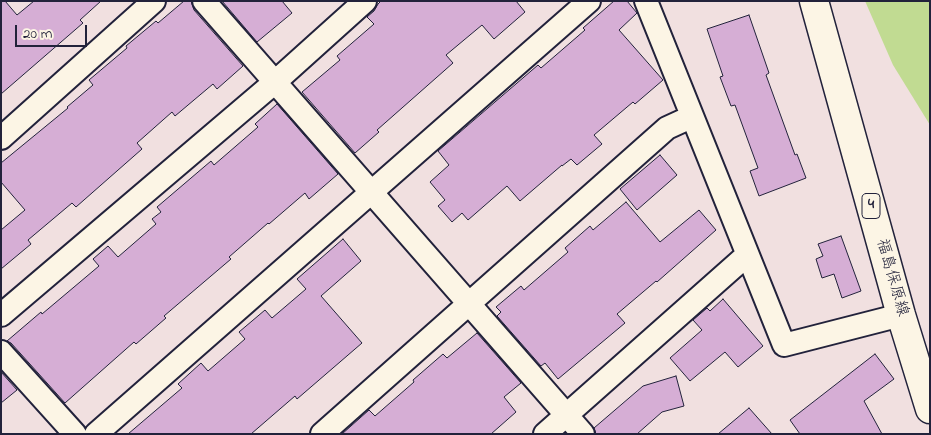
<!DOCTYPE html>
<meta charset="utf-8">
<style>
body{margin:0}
#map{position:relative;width:931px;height:435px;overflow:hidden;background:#f1e0e0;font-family:"Indie Flower",sans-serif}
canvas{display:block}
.frame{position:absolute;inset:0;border:2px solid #22223b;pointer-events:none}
.scale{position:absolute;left:15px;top:25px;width:72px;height:22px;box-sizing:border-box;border:2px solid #22223b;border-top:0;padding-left:6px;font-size:15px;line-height:18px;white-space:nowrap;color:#22223b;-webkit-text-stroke:4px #fcf5e5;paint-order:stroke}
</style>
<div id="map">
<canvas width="931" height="435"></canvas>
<div class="frame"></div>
<div class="scale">20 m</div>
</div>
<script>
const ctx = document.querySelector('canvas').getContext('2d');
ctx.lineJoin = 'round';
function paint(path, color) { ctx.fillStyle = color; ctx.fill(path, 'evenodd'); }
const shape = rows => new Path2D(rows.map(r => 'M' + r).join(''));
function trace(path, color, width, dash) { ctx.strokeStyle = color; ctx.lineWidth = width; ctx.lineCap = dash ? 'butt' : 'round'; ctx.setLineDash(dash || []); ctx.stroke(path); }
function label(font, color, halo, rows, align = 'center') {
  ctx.font = font + ' "Indie Flower","Klee One",sans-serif'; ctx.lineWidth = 4; ctx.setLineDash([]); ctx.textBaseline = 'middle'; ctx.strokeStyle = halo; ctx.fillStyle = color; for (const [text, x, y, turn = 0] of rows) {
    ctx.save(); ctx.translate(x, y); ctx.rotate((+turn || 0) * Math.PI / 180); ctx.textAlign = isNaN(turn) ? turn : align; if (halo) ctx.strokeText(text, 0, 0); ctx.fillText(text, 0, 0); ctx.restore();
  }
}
paint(shape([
 [865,1,930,1,930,125,893,65]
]), '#c1db92');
const building = shape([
 [1,1,5,1,17,15,34,1,101,1,80,20,83,23,1,94,1,1],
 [184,1,191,1,194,10,243,66,217,89,213,84,175,116,172,112,137,143,142,149,76,207,72,203,28,240,31,244,1,269,1,230,25,210,1,182,1,163,68,108,67,107,93,85,89,80,127,48,126,46,156,21,158,23,184,1],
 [222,1,282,1,292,13,257,42,222,1],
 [381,1,516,1,525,12,494,39,482,25,446,55,453,63,377,130,379,132,355,153,302,92,340,60,337,56,374,24,367,17,374,11,378,4,381,1],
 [614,1,627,1,637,13,619,30,663,80,635,104,633,102,594,135,602,144,577,165,571,159,562,166,562,165,520,201,507,186,468,220,462,213,452,222,438,206,445,200,430,182,449,165,438,151,538,65,541,68,585,30,583,28,614,1],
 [749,15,769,73,766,75,795,155,797,154,806,178,759,196,750,171,758,168,735,105,731,106,720,77,723,76,707,29,749,15],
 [277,104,338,174,309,199,305,193,269,224,268,223,229,257,231,259,164,316,166,318,136,344,134,342,65,403,11,343,7,341,41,312,42,314,99,266,93,259,108,246,118,257,156,224,152,219,161,212,157,207,211,161,214,165,258,127,255,124,277,104],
 [660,155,677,175,637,210,620,189,660,155],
 [626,202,660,242,699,210,716,230,657,282,656,281,617,314,625,323,558,379,545,363,541,366,497,316,501,312,496,307,521,286,524,290,568,252,565,248,590,226,593,230,626,202],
 [841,236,861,291,842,298,834,274,822,278,816,259,823,256,818,244,841,236],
 [343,239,361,261,321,296,362,343,297,399,295,396,251,434,128,434,182,388,178,384,201,363,208,371,245,339,239,332,265,310,272,318,306,289,297,279,343,239],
 [723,299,763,346,738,367,725,352,690,381,670,358,702,330,693,320,707,308,710,311,723,299],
 [477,333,521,383,504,397,516,412,491,434,342,434,369,410,375,416,414,382,413,380,443,354,447,358,477,333],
 [875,354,894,379,864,401,882,434,800,434,790,420,875,354],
 [1,372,17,390,1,403,1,372],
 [676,376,684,406,662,412,637,434,596,434,594,428,643,386,676,376],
 [749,408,772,434,718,434,749,408]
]);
paint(building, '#d6aed5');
trace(building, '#22223b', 1);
const street = shape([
 [204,1,583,434],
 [646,1,784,345,901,315],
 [1,138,154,1],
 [1,315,275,82,365,1],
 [1,352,75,434],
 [96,434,589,1],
 [322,434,667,128,691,117],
 [545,434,747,255]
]);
const primary = shape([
 [814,1,901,315,930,409]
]);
trace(street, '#22223b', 26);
trace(primary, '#22223b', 31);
trace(street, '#fcf5e5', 22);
trace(primary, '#fcf5e5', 28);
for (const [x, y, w] of [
 [871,206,18]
]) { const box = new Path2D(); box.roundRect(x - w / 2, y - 12.5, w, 25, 4); ctx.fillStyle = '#fcf5e5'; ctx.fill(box); trace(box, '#22223b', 1); }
label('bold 15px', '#22223b', null, [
 ["4",871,206]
]);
label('16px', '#22223b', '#fcf5e5', [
 ["福島保原線",891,278,74]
]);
</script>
